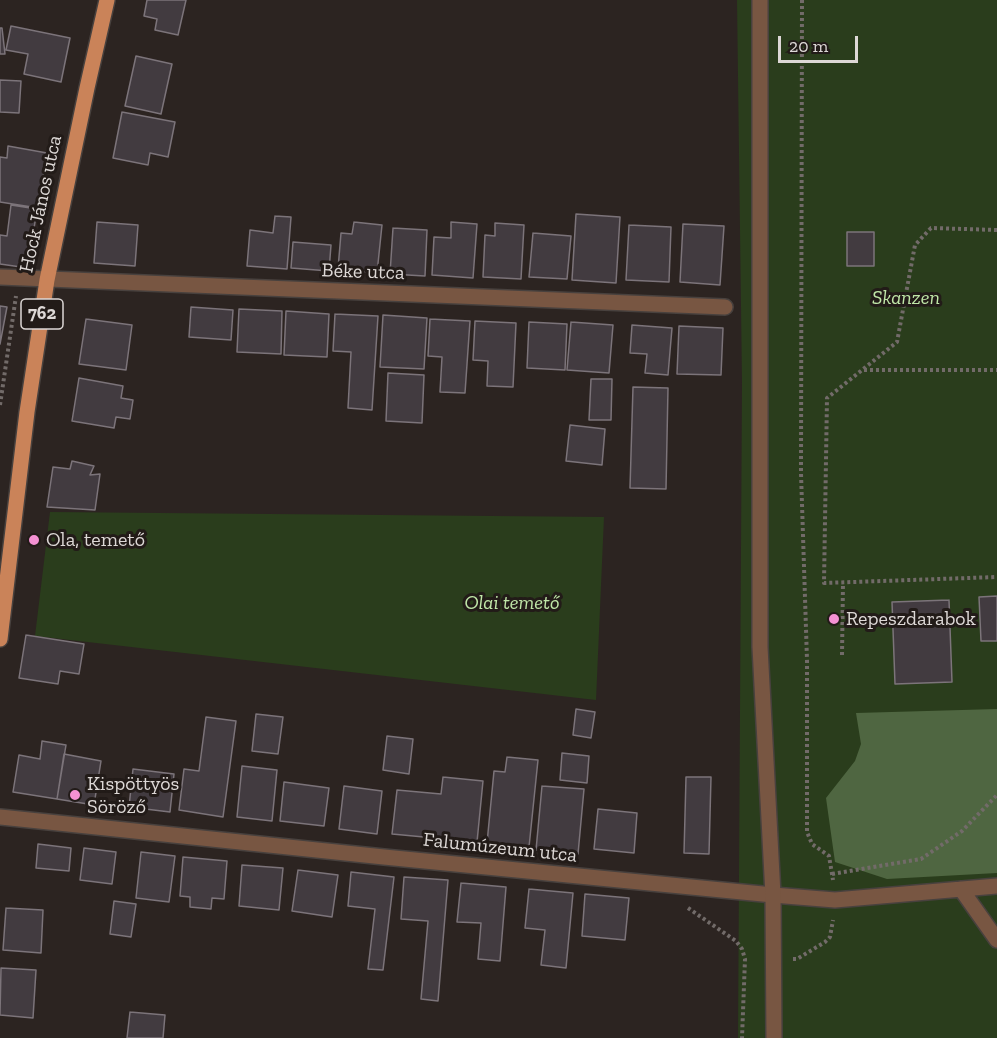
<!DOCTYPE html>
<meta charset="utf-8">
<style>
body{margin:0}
#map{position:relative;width:997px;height:1038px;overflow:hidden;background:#2c2421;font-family:"Zilla Slab",serif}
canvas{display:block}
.scale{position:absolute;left:778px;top:36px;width:80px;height:27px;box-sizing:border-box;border:3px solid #ddd8d6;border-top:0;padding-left:8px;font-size:18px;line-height:21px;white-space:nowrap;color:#ddd8d6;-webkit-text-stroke:4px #221b18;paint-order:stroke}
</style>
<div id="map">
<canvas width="997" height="1038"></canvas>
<div class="scale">20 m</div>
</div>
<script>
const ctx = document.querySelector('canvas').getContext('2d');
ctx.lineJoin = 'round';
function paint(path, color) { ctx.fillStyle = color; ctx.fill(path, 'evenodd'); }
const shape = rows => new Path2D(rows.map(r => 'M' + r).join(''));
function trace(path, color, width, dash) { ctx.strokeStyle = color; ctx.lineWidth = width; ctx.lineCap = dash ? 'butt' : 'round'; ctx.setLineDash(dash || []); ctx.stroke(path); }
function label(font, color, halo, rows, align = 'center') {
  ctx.font = font + ' "Zilla Slab",serif'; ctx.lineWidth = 6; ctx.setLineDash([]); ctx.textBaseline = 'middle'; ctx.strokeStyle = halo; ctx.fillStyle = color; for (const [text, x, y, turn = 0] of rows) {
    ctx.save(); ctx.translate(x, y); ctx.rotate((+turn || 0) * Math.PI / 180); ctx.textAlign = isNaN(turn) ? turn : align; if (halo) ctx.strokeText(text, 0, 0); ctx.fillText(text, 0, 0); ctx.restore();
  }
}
paint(shape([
 [737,0,997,0,997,1038,738,1038,742,383],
 [50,512,604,517,596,700,35,636]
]), '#2a3d1c');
paint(shape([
 [997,709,997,873,887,879,835,862,826,798,855,761,861,744,856,713]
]), '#4f6641');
const building = shape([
 [147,0,186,0,178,35,155,30,157,19,144,16,147,0],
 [11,26,70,38,61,82,24,74,28,54,6,50,11,26],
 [0,28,2,28,5,54,0,54,0,28],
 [136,56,172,64,161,114,125,106,136,56],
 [0,80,21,81,19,113,0,112,0,80],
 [122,112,175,122,168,157,150,153,148,165,113,158,122,112],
 [8,146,47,153,38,208,0,202,0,157,7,158,8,146],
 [11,205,37,209,28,268,0,264,0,235,7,236,11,205],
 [576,214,620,217,616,283,572,280,576,214],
 [275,216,291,217,287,269,247,266,250,230,273,233,275,216],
 [97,222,138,225,135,266,94,263,97,222],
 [354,222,382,225,377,273,338,269,341,233,352,234,354,222],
 [451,222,477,224,473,278,432,275,434,237,451,238,451,222],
 [495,223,524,225,521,279,483,277,485,235,495,236,495,223],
 [683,224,724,226,720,285,680,282,683,224],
 [629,225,671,227,669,282,626,280,629,225],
 [393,228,427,230,425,276,390,274,393,228],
 [847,232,874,232,874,266,847,266,847,232],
 [533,233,571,236,567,279,529,277,533,233],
 [293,242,331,245,329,271,291,268,293,242],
 [0,306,7,307,0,344,0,306],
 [191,307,233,310,231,340,189,337,191,307],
 [239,309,282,311,281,354,237,352,239,309],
 [286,311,329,314,327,357,284,355,286,311],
 [335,314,378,316,372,410,348,408,351,352,333,351,335,314],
 [383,315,427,318,424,369,380,367,383,315],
 [86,319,132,325,126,370,79,364,86,319],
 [430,319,470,321,465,393,440,392,442,357,428,356,430,319],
 [475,321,516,323,513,387,487,386,488,361,473,360,475,321],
 [529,322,567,324,565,370,527,368,529,322],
 [571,322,613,325,609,373,567,370,571,322],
 [632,325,672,328,668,375,645,373,647,354,630,353,632,325],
 [679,326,723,328,721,375,677,374,679,326],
 [388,373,424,375,422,423,386,421,388,373],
 [79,378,123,386,121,398,133,400,130,419,116,417,114,428,72,421,79,378],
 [591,379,612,379,611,420,589,420,591,379],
 [633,387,668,388,666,489,630,488,633,387],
 [570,425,605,429,602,465,566,461,570,425],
 [72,461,94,466,90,475,100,474,95,510,47,507,53,467,70,469,72,461],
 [997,596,997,641,981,641,979,597,997,596],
 [949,600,952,682,895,684,892,602,949,600],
 [26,635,84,644,79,674,60,671,58,684,19,678,26,635],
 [576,709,595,712,591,738,573,735,576,709],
 [256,714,283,717,278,754,252,751,256,714],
 [206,717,236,721,223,817,179,810,184,769,199,771,206,717],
 [387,736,413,739,409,774,383,770,387,736],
 [42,741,66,745,57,799,13,792,19,755,40,759,42,741],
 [562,753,589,756,587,783,560,780,562,753],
 [64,754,101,761,94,805,57,799,64,754],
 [507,757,538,760,529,847,487,843,494,771,505,772,507,757],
 [242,766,277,770,272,821,237,817,242,766],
 [133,769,174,774,170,812,129,807,133,769],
 [443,777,483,781,477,842,392,834,397,790,441,794,443,777],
 [686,777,711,777,709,854,684,853,686,777],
 [284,782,329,788,324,826,280,821,284,782],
 [344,786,382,791,377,834,339,829,344,786],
 [542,786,584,789,578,854,536,850,542,786],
 [598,809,637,813,634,853,594,849,598,809],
 [38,844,71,848,69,871,36,868,38,844],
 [84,848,116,852,112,884,80,880,84,848],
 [141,852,175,856,169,902,136,898,141,852],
 [183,857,227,861,224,899,212,898,211,909,190,907,190,897,180,896,183,857],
 [242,865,283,868,279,910,239,906,242,865],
 [298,870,338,875,332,917,292,911,298,870],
 [351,872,394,877,383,970,368,969,375,909,348,906,351,872],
 [404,877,448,880,438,1001,421,999,428,921,401,919,404,877],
 [461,883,506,887,500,961,478,959,481,923,457,922,461,883],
 [529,889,573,893,566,968,541,965,545,930,525,928,529,889],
 [585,894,629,898,625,940,582,936,585,894],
 [114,901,136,904,131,937,110,934,114,901],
 [6,908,43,910,41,953,3,950,6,908],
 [1,968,36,970,33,1018,0,1015,1,968],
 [130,1012,165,1015,163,1038,127,1038,130,1012]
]);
paint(building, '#423b40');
trace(building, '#7c747a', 1.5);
const service = shape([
 [961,889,997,940],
 [773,895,835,900,997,886]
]);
const minor = shape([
 [0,277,725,307],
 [0,817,384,857,773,895]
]);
const tertiary = shape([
 [760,0,760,647,773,895,774,1038]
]);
const primary = shape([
 [0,639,27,412,47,280,87,88,107,0]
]);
trace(service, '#48413e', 18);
trace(minor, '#48413e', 18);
trace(tertiary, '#48413e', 18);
trace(primary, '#48413e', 18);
trace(shape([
 [802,0,801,473,807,660,807,832,812,844,829,856,833,880],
 [997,230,931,228,915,245,897,342,827,398,824,583,997,577],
 [864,370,997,370],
 [0,405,16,296],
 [842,655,843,583],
 [832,874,921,859,962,831,997,795],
 [688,908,736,941,742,949,745,959,742,1038],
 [793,959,797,959,825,942,830,937,833,920]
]), '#726b69', 4, [3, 3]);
trace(service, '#785642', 15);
trace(minor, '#785642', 15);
trace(tertiary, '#785642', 15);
trace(primary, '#ca8359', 15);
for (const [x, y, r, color] of [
 [34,540,6,"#f491d3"],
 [834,619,6,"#f491d3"],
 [75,795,6,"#f491d3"]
]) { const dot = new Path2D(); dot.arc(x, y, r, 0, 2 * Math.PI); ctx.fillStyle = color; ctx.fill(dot); trace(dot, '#221b18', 2); }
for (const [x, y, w] of [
 [42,314,42]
]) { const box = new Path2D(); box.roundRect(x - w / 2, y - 15, w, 30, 4.5); ctx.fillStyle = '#221b18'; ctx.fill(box); trace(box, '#ddd8d6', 1.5); }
label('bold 18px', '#ddd8d6', null, [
 ["762",42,314]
]);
label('20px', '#ddd8d6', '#221b18', [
 ["Hock János utca",41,204,-78],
 ["Béke utca",363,272,2],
 ["Falumúzeum utca",500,848,6]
]);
label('italic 20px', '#c0e7a8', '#221b18', [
 ["Skanzen",906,298],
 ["Olai temető",512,603]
]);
label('20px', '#ddd8d6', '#221b18', [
 ["Ola, temető",46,540],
 ["Repeszdarabok",846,619],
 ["Kispöttyös",87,784],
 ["Söröző",87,807]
], 'left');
</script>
